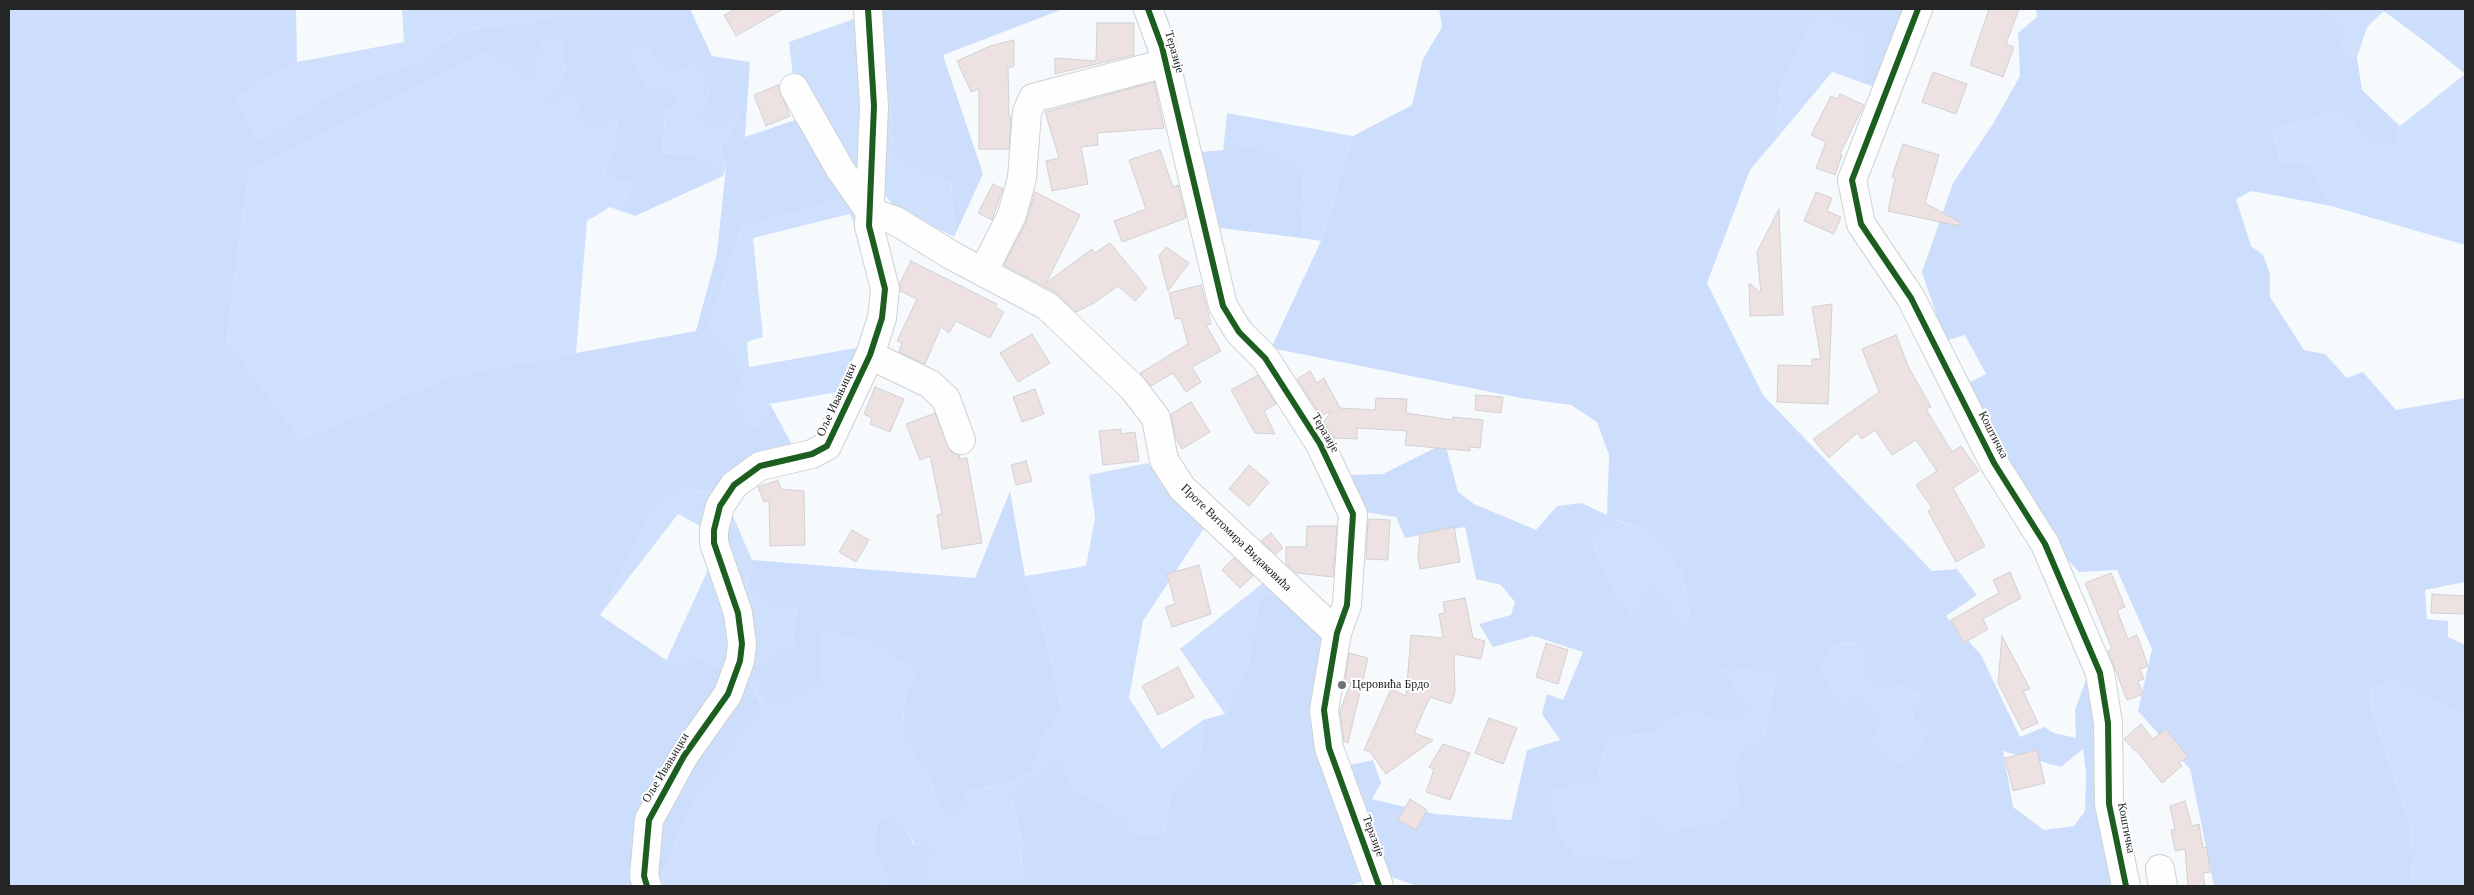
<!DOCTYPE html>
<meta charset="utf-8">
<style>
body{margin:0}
#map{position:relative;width:2474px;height:895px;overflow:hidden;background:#f7fafd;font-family:"Times New Roman",serif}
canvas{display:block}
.frame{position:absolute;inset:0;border:10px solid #242527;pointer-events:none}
</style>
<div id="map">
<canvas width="2474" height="895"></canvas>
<div class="frame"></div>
</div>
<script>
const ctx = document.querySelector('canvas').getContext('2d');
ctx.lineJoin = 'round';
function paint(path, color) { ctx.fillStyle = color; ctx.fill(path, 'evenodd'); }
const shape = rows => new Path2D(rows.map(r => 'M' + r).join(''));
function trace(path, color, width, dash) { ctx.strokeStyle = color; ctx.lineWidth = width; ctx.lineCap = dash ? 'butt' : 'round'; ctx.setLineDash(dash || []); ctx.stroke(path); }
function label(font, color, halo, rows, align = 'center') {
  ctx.font = font + ' "Times New Roman",serif'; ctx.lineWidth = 4; ctx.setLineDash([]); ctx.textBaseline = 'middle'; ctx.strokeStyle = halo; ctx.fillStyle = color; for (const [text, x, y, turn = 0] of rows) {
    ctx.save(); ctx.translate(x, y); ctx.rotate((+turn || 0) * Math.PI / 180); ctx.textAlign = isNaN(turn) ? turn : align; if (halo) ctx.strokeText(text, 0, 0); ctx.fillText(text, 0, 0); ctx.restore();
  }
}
paint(shape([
 [402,9,577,9,580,14,460,31,419,62,348,84,258,140,237,97,297,62,404,42],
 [882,9,894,158,951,182,954,237,894,206,862,168,824,161,798,119,789,42],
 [2262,9,2381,9,2384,11,2367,27,2357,57,2338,50],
 [1817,10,1866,35,1863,83,1832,72,1777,138,1781,86],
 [560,41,565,70,546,105,569,94,580,112,618,116,614,146,603,177,634,183,621,211,610,207,587,221,576,353,450,376,301,439,227,340,249,172,491,51,540,42],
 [646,48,671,76,694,64,709,92,702,118,735,110,739,118,720,147,726,167,723,176,701,156,663,152,665,113,681,104,672,87,647,86,631,52],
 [2465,74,2465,245,2331,206,2311,164,2280,161,2273,129,2341,111,2377,146,2396,144,2400,126],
 [1227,113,1353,136,1321,241,1302,238,1304,173,1223,151],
 [864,196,875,275,850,214,753,238,763,337,747,342,749,367,867,346,854,389,770,404,755,427,735,406,707,331,742,228,845,198],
 [1148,463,1206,525,1143,621,1129,698,1162,749,1203,720,1199,766,1186,776,1171,792,1164,834,1136,833,1124,818,1069,784,1012,798,1021,840,1022,873,1036,886,937,886,908,832,876,819,874,849,888,886,663,886,662,875,691,809,762,704,751,685,693,655,675,666,666,661,712,561,702,527,678,514,600,615,651,516,681,488,724,495,752,560,747,587,796,606,793,647,771,705,820,632,861,640,893,656,916,672,905,697,902,737,930,779,938,806,964,793,1001,785,1031,773,1045,735,1062,710,1044,630,1025,576,1086,566,1095,518,1089,475],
 [1616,520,1649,532,1681,571,1690,611,1684,626,1632,617,1595,554,1593,534],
 [1278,571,1271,594,1259,598,1247,669,1225,714,1180,649],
 [1864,643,1898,685,1921,694,1912,714,1915,723,1930,731,1902,764,1872,740,1842,703,1821,672,1834,644],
 [1718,666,1786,668,1774,682,1764,738,1769,752,1735,776,1740,802,1724,820,1667,830,1652,819,1638,835,1641,854,1622,860,1585,853,1581,860,1559,836,1551,792,1597,782,1607,739,1657,733,1684,711,1725,723,1740,693],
 [2388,680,2465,717,2465,886,2413,886,2411,827,2372,709,2370,691]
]), '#cfe0fd');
paint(shape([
 [9,9,296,9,297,62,237,97,258,140,348,84,419,62,460,31,579,14,577,9,690,9,712,56,750,62,745,137,798,119,824,161,862,168,845,198,742,228,707,331,712,332,742,371,735,406,755,427,770,404,803,465,724,495,681,488,651,516,600,615,675,666,693,655,751,685,762,705,691,809,662,875,663,886,9,886],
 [560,41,565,70,545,106,569,94,580,112,584,128,618,117,614,146,603,177,634,183,621,211,635,216,723,176,701,156,663,152,665,113,681,104,672,87,647,86,631,52,646,48,671,76,694,64,709,92,701,119,719,126,735,110,739,118,720,147,726,167,717,253,696,331,450,376,301,439,227,340,249,172,491,51,533,79,540,42],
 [882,9,1063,9,943,55,983,174,954,237,951,182,894,159],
 [1439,9,1926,9,1896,94,1863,83,1865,35,1817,11,1781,86,1777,138,1750,170,1707,283,1763,395,1932,571,1957,569,1977,595,1946,616,1981,655,2020,737,2044,727,2054,733,2076,738,2075,710,2088,674,2119,886,1417,886,1383,874,1349,886,1036,886,1022,873,1021,840,1012,798,1024,784,1059,762,1069,784,1124,818,1136,833,1164,834,1171,792,1186,776,1199,766,1203,720,1225,714,1247,669,1259,598,1271,594,1278,571,1331,618,1326,666,1345,766,1373,760,1381,783,1372,799,1435,814,1511,820,1527,750,1560,740,1542,714,1547,694,1563,700,1583,652,1533,636,1493,647,1479,624,1511,615,1515,602,1501,585,1476,579,1465,527,1405,538,1396,517,1365,512,1349,475,1383,474,1445,443,1458,492,1474,504,1536,530,1557,506,1582,503,1607,515,1609,455,1597,422,1571,405,1521,398,1271,348,1321,241,1353,136,1412,105,1423,59,1442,27],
 [1617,520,1649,532,1681,571,1690,611,1684,626,1650,586,1632,617,1595,554,1593,534],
 [1863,643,1867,677,1883,689,1898,685,1921,694,1912,713,1915,723,1930,731,1902,764,1872,740,1878,723,1865,701,1842,703,1821,672,1834,644],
 [1719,667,1785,668,1774,682,1764,738,1768,751,1743,749,1735,776,1740,802,1724,820,1667,830,1652,819,1643,819,1638,835,1640,854,1622,860,1585,853,1580,859,1559,836,1551,792,1597,782,1607,739,1657,733,1684,711,1725,723,1748,712,1740,693],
 [2083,749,2086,774,2085,811,2074,826,2044,830,2013,807,2003,751,2061,767],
 [2036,9,2319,9,2344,26,2338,50,2357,57,2362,90,2400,126,2396,144,2377,146,2341,111,2273,129,2280,161,2311,164,2331,206,2252,191,2236,199,2251,246,2263,255,2270,274,2270,297,2304,350,2325,354,2347,378,2363,372,2396,410,2465,398,2465,582,2425,590,2427,619,2448,621,2448,637,2465,645,2465,717,2388,680,2370,691,2372,709,2411,827,2413,886,2214,886,2190,769,2138,711,2152,649,2117,570,2079,572,2050,541,1965,385,1986,374,1965,335,1945,341,1922,272,1953,183,1993,124,2020,76,2018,33,2037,17],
 [2381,9,2465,9,2465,74,2432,47],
 [1260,147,1304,173,1302,238,1220,228,1199,152],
 [1010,491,1025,576,1044,630,1062,710,1045,735,1031,773,1001,785,964,793,958,819,938,806,930,779,902,737,905,697,916,672,893,656,861,640,820,632,820,685,772,705,752,669,793,647,796,607,780,608,747,587,752,560,975,578],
 [876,819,897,821,908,832,914,845,930,847,928,869,937,886,888,886,874,849]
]), '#cddefc');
const building = shape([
 [736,9,783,9,736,36,724,15,736,9],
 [1989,9,2019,9,2006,44,2014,47,2003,77,1970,65,1989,9],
 [1097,23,1134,23,1134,55,1055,74,1055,58,1096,61,1097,23],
 [1014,40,1014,66,1008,68,1009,117,1011,117,1009,149,979,149,979,89,971,92,957,61,990,46,1014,40],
 [1933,72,1967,84,1956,114,1922,102,1933,72],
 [1154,82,1164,128,1097,133,1098,145,1081,147,1088,184,1052,191,1046,161,1059,158,1045,112,1154,82],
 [778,85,790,116,766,126,754,95,778,85],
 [1840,94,1864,105,1840,154,1842,155,1835,175,1816,168,1826,142,1811,135,1831,96,1837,99,1840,94],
 [1903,144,1939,155,1925,203,1960,222,1959,226,1888,211,1895,178,1892,177,1903,144],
 [1160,150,1173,187,1178,185,1186,218,1122,242,1114,221,1146,209,1129,160,1160,150],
 [993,184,1003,189,992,220,978,213,993,184],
 [1035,192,1080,215,1046,283,1092,249,1095,253,1110,243,1147,288,1135,301,1118,286,1094,303,1076,312,1055,292,1004,265,1026,222,1035,192],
 [1816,192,1832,198,1827,211,1841,217,1834,234,1804,221,1816,192],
 [1779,209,1783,315,1750,316,1749,283,1761,293,1757,252,1779,209],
 [1166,247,1189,263,1168,291,1159,256,1166,247],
 [911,261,997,304,995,307,1004,312,990,338,956,321,949,333,941,327,925,364,899,352,902,343,897,341,917,299,900,291,900,283,911,261],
 [1201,285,1211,324,1206,325,1221,351,1192,367,1201,382,1186,392,1173,373,1151,386,1140,373,1188,344,1181,318,1175,319,1169,293,1201,285],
 [1832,304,1828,404,1777,402,1778,365,1812,366,1812,359,1821,359,1812,307,1832,304],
 [1032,334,1050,363,1018,382,1000,353,1032,334],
 [1896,335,1909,368,1931,407,1926,409,1952,452,1961,446,1979,471,1953,488,1985,546,1956,562,1928,511,1932,508,1916,485,1937,471,1916,440,1892,455,1875,430,1862,439,1857,433,1829,458,1813,439,1879,392,1862,349,1896,335],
 [1310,371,1317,383,1324,378,1340,408,1375,410,1376,398,1407,399,1406,413,1453,420,1453,417,1483,420,1480,448,1470,447,1470,451,1405,445,1407,431,1357,428,1357,439,1334,438,1324,422,1331,411,1321,416,1297,379,1310,371],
 [1258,375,1276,404,1264,411,1275,434,1255,433,1231,390,1258,375],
 [875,387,904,399,890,432,870,424,872,418,864,414,875,387],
 [1035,389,1044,414,1022,422,1013,397,1035,389],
 [1476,395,1503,397,1501,413,1475,410,1476,395],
 [1191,402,1210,432,1182,449,1176,439,1171,414,1191,402],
 [935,413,951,452,959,455,960,459,967,458,982,543,942,549,937,515,942,514,930,456,920,460,906,424,935,413],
 [1121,429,1121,434,1135,432,1139,461,1103,465,1099,431,1121,429],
 [1026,461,1032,481,1016,485,1011,465,1026,461],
 [1249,465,1269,482,1249,506,1229,489,1249,465],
 [778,480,781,489,804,491,805,545,770,546,769,500,764,502,758,487,778,480],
 [1368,519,1390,520,1388,560,1366,559,1368,519],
 [1307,526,1337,526,1333,577,1296,573,1286,564,1286,547,1306,547,1307,526],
 [1454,527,1460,562,1420,569,1418,555,1420,534,1454,527],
 [852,530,869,540,856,562,839,552,852,530],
 [1271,533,1283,548,1276,554,1261,541,1271,533],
 [1234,558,1253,576,1240,588,1222,570,1234,558],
 [1199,565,1211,614,1172,627,1165,607,1175,604,1167,574,1199,565],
 [2010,572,2021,598,1983,619,1988,629,1964,643,1951,620,1999,593,1993,580,2010,572],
 [2111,573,2125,607,2117,610,2128,639,2137,635,2148,666,2140,669,2144,679,2138,681,2143,694,2127,700,2108,651,2112,649,2085,583,2111,573],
 [2432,594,2465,596,2465,614,2431,613,2432,594],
 [1465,598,1473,638,1485,641,1481,659,1454,654,1455,692,1451,704,1430,697,1414,733,1433,740,1386,774,1370,752,1364,750,1391,689,1406,696,1411,635,1443,638,1439,614,1445,613,1443,602,1465,598],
 [2002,636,2030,689,2023,691,2038,723,2022,730,1998,683,2002,636],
 [1546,643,1568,650,1558,684,1536,677,1546,643],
 [1349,653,1368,658,1348,743,1344,741,1340,710,1351,683,1345,682,1349,653],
 [1178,667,1194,697,1158,715,1142,686,1178,667],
 [1489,718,1517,728,1503,764,1475,753,1489,718],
 [2141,724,2153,739,2166,729,2188,757,2179,763,2182,766,2162,783,2136,750,2135,751,2124,739,2141,724],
 [1443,744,1470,753,1450,800,1426,792,1434,769,1429,767,1443,744],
 [2037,750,2045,783,2013,791,2005,758,2037,750],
 [1410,799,1427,810,1416,830,1398,820,1410,799],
 [2185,801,2192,826,2199,824,2203,848,2207,847,2210,872,2203,873,2205,886,2188,886,2185,849,2175,851,2171,830,2175,829,2170,806,2185,801]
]);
paint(building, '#ede1e2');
trace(building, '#d0d1d2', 1);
const minor = shape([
 [1148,9,1162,47,1223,306,1239,332,1265,358,1320,444,1353,514,1347,605,1337,633,1324,710,1329,748,1379,886],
 [1918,9,1852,180,1861,224,1911,298,1994,463,2045,544,2100,673,2108,723,2109,804,2126,886],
 [794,88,840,169,870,212,896,221,951,255,1047,306,1133,388,1156,418,1164,460,1182,488,1337,633],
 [983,272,1012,215,1022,178,1027,112,1033,98,1166,63],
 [870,355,930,384,946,399,961,440],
 [2160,869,2163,886],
 [647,886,644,876,649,820,684,756,728,694,740,661,742,644,738,613,714,543,714,530,720,506,734,485,760,466,812,454,827,446,870,355,882,318,885,289,869,226,874,106,868,9]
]);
trace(minor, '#cfd1d4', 30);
trace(minor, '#fefeff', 28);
trace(shape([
 [1148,9,1162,47,1223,306,1239,332,1265,358,1320,444,1353,514,1347,605,1337,633,1324,710,1329,748,1379,886],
 [1918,9,1852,180,1861,224,1911,298,1994,463,2045,544,2100,673,2108,723,2109,804,2126,886],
 [647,886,644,876,649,820,684,756,728,694,740,661,742,644,738,613,714,543,714,530,720,506,734,485,760,466,812,454,827,446,870,355,882,318,885,289,869,226,874,106,868,9]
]), '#1b5e20', 6);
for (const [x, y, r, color] of [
 [1342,685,5,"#6e7072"]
]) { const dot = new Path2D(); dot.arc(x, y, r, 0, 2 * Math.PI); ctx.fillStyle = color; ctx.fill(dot); trace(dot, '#fff', 2); }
label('12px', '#242527', '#fff', [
 ["Теразије",1174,52,74],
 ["Оље Ивањицки",837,400,-65],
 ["Теразије",1325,433,60],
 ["Коштичка",1993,435,63],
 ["Проте Витомира Видаковића",1236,538,44],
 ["Оље Ивањицки",666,768,-59],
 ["Коштичка",2126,828,79],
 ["Теразије",1373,836,70]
]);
label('12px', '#242527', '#fff', [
 ["Церовића Брдо",1352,685]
], 'left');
</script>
